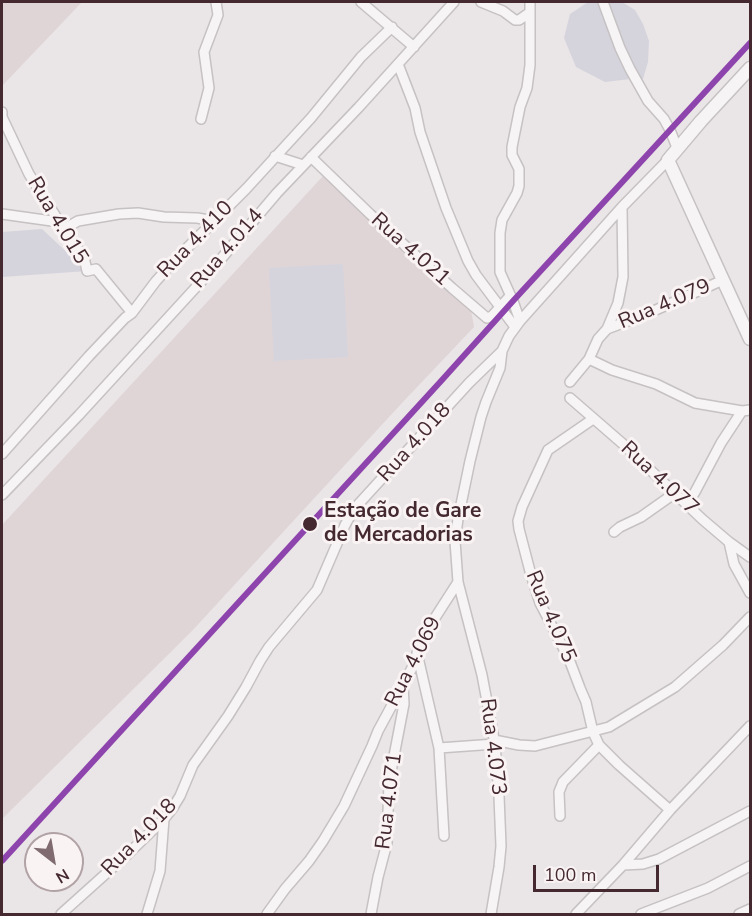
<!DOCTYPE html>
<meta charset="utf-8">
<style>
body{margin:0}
#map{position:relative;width:752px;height:916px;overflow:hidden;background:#eae5e6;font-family:"Nunito Sans",sans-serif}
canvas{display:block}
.frame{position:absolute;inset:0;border:3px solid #452930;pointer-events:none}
.north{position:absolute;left:24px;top:832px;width:60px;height:60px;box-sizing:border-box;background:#f9f3f4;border:2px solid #b1a2a6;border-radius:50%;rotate:149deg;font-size:16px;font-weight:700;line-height:24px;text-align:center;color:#452930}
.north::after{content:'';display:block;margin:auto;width:21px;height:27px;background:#7f6b70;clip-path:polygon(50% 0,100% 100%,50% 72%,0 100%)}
.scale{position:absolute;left:533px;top:865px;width:126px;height:27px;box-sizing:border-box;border:3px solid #452930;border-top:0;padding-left:8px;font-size:18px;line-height:21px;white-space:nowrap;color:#452930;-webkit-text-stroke:4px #f9f3f4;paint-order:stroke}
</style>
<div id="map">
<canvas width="752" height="916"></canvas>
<div class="frame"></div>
<div class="north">N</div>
<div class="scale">100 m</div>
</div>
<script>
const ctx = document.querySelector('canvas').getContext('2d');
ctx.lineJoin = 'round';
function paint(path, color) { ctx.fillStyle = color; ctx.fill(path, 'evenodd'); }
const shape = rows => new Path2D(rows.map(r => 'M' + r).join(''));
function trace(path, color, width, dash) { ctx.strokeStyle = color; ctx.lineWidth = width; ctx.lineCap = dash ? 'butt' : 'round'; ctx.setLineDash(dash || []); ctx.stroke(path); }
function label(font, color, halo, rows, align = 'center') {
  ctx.font = font + ' "Nunito Sans",sans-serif'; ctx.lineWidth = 6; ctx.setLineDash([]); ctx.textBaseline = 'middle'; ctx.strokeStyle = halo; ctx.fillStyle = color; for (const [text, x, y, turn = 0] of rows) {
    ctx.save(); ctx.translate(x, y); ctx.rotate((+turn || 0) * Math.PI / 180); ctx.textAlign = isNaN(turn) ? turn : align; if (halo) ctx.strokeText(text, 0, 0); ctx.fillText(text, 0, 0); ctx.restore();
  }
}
paint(shape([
 [2,2,82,2,2,86],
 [323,176,471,310,474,327,401,404,191,632,2,819,2,525]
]), '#dfd5d7');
paint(shape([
 [588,2,622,2,635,10,643,24,649,41,648,62,643,79,639,78,605,82,576,67,564,38,570,14],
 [42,229,87,271,2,277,2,232],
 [343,264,348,357,274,361,269,268]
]), '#d5d4dd');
const minor = shape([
 [361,2,414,47],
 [481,2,503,11,515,20,519,20,529,13],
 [603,2,620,48,630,69,648,101,664,119,670,130,678,150],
 [398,64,415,108,420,132,446,208,468,261,476,275,515,327],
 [2,112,2,117,29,174,70,239,84,257,87,271,96,269,132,313],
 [201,119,209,88,204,52,218,15,216,2],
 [275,156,303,165],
 [311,157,370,214,452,288,487,318,492,316,510,296],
 [2,214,59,222],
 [64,229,78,221,119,214,138,213,164,217,197,218,215,221],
 [520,321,513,301,500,272,500,233,502,220,517,193,519,186,519,169,512,155,512,147,520,107,527,88,530,65,530,2],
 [607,329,649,313,723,280],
 [589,359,612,370,656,384,695,403,742,411,750,410],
 [570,382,589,359,598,339,607,329,618,303,623,277,622,207],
 [570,398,623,444,702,519,729,542,750,557],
 [593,419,548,450,522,507,518,521,519,529,531,575,540,603,569,659,580,688,586,702,593,732,599,745,619,765,670,810],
 [2,454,89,356,125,318,132,313,156,281,178,257,246,189,311,118,361,57,392,27],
 [2,495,79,415,209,273,277,193,359,107,454,2],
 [687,504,695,492,721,443,742,411],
 [614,532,620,527,641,517,675,493],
 [729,542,734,564,750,593],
 [458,582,482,675,495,744,499,796,501,846,499,867,491,914],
 [417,653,439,748,444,836],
 [494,740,519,745,535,746,609,727,675,687,723,645,750,617],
 [439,748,495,744],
 [560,816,559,792,563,782,599,745],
 [623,865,643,864,659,859,750,811],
 [61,914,130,852,164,819,172,809,180,796,193,765,228,716,246,687,260,661,269,647,317,590,345,525,354,509,469,383,502,351,509,336,520,321,622,207,668,160],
 [147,914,160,871,164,819],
 [267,914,285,889,309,861,323,841,344,806,372,746,378,731,412,668,424,635,458,582,455,541,458,519,470,461,481,417,486,402,500,368,502,351],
 [371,914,378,877,387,843,389,782,404,704,403,686],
 [576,914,623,865,670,810,750,726],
 [641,914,708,888,750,866],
 [739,914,750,909]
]);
const tertiary = shape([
 [750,68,701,121,668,160,750,339]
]);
trace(minor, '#c6c1c2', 12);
trace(tertiary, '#c6c1c2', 15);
trace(minor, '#f6f4f4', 9);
trace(tertiary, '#f6f4f4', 12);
trace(shape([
 [2,861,442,380,513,301,750,43]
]), '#8e44ad', 6);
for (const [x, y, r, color] of [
 [310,524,8,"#452930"]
]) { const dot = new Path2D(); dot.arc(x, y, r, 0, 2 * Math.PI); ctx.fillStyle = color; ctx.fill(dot); trace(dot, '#f9f3f4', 2); }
label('21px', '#452930', '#f9f3f4', [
 ["Rua 4.015",57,221,59],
 ["Rua 4.410",196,240,-46],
 ["Rua 4.014",228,249,-49],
 ["Rua 4.021",410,250,42],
 ["Rua 4.079",665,305,-23],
 ["Rua 4.018",415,443,-48],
 ["Rua 4.077",659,479,43],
 ["Rua 4.075",550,617,67],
 ["Rua 4.069",414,662,-63],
 ["Rua 4.073",492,747,83],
 ["Rua 4.071",390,801,-83],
 ["Rua 4.018",140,838,-46]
]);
label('bold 21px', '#452930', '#f9f3f4', [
 ["Estação de Gare",324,512],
 ["de Mercadorias",324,536]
], 'left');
</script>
